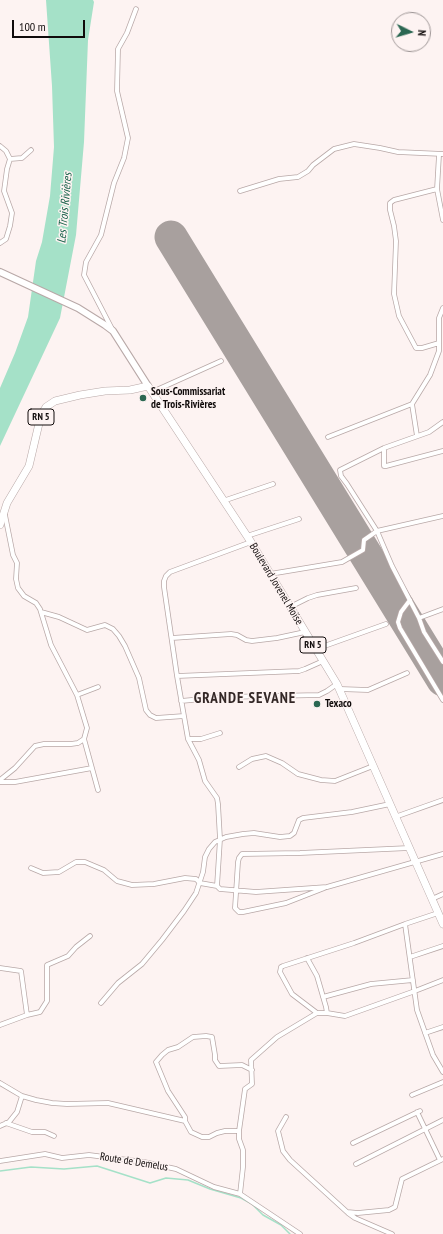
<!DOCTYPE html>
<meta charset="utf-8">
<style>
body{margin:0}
#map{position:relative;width:443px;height:1234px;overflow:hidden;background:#fdf3f2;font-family:"PT Sans Narrow",sans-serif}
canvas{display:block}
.north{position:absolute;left:391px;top:12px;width:40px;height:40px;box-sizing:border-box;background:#fdf3f2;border:1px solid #9e9696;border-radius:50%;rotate:95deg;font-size:11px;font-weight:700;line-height:16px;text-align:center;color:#100b0b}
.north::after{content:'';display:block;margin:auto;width:14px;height:18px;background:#2b6752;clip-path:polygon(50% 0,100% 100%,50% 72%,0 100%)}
.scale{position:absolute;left:12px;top:20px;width:73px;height:18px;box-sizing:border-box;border:2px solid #100b0b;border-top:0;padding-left:5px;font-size:12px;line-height:14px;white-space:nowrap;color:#100b0b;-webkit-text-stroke:3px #fdf3f2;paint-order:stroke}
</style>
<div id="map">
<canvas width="443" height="1234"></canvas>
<div class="north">N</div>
<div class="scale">100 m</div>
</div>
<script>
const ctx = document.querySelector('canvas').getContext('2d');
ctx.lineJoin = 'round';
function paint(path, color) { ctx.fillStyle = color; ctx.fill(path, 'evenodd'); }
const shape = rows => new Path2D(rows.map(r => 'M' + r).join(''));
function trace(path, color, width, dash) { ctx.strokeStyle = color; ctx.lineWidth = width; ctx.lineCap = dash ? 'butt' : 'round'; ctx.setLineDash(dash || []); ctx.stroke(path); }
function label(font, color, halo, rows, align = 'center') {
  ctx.font = font + ' "PT Sans Narrow",sans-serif'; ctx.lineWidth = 3; ctx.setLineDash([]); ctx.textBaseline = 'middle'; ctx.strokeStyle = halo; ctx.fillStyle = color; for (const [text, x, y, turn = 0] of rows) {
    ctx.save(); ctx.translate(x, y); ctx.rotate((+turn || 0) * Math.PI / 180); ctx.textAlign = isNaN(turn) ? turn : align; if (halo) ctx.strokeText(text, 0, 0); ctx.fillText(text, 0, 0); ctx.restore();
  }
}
paint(shape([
 [46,0,93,0,94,2,88,40,84,142,76,235,60,318,0,446,0,388,15,353,28,317,36,261,42,242,50,196,54,147,52,86]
]), '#a5e1c8');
trace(shape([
 [0,1171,31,1167,64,1169,97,1166,150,1183,166,1178,188,1180,210,1189,241,1198,252,1204,263,1215,281,1225,290,1234]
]), '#a5e1c8', 1.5);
trace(shape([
 [171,237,443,680]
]), '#a8a09e', 33);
const minor = shape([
 [0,146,6,151,10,159,22,158,31,150],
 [439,155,437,189,443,220],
 [437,189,394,200,390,203,390,210,394,226,396,241,394,294,399,316,416,348,422,348,439,343],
 [240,191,279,179,298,177,308,171,313,165,334,149,354,144,380,148,398,152,443,154],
 [0,243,6,239,10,226,12,213,4,191,7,169,10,159],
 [112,329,84,275,86,262,101,235,114,183,124,158,128,138,117,91,118,49,127,33,136,9],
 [152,392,221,361],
 [412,404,417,436],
 [328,437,412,404,430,375,439,351,439,318,443,308],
 [384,448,384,466,386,466,443,451],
 [223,501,273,484],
 [443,516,377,531,392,566,419,618,424,632,443,662],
 [247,536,299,519],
 [251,542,170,572,166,576,164,581,164,587,177,676,188,739,199,760,205,781,217,798,218,804,220,839,217,886,220,889,256,892,327,887],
 [270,574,342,562,363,550,364,540,377,531,347,484,341,476,340,470,384,448,429,432,443,422],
 [410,600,401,612,398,622,400,628,443,700],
 [290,607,308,598,317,595,356,588],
 [41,612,59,617,87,630,105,625,113,629,119,636,125,646,139,678,146,710,150,715,156,718,184,716],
 [419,618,443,609],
 [172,638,231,634,237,635,246,640,252,641,277,638,305,632],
 [316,649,386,624],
 [177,676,299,671,305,669,323,661],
 [340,689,368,690,407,673],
 [77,695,98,687],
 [181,701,224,697,319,695,327,691,337,684],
 [84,739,98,790],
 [188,739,201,739,220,733],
 [239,767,252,759,266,756,282,763,298,774,321,780,335,781,373,766],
 [0,780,15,768,35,746,44,744,71,744,78,743,84,739,87,728,77,695,51,645,40,609,36,603,24,596,18,588,16,579,17,563,13,555,5,515],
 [0,782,15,782,92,768],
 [395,817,443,800],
 [409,848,300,853,242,854,239,858,238,862,235,908,239,912,243,912,286,903,327,887,443,854],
 [31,868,43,873,59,872,76,862,85,862,104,870,117,881,132,885,154,884,185,878,196,879,200,883,217,886],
 [432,899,443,894],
 [438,913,405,924,354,943,283,966,281,967,280,972,292,994,317,1013,327,1013,345,1016,415,991,443,980],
 [405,924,417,1010,433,1055,443,1072],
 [410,957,443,946],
 [307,958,317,976,326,1007,327,1013],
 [0,968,21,971,27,1015,0,1025],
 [323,997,371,984,413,980],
 [101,1003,118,983,142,964,162,940,184,911,196,893,203,872,205,857,209,849,215,842,226,837,243,834,254,833,280,837,290,836,294,833,299,820,303,818,352,812,390,804],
 [27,1015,40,1012,47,1001,47,965,68,956,76,947,90,936],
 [425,1033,443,1027],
 [0,1083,22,1096,36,1100,52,1103,67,1104,108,1103,185,1121,191,1132,202,1137,209,1137,217,1133,225,1131,239,1131,239,1139,243,1150,243,1167,240,1194],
 [412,1095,443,1082],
 [417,1112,440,1160],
 [286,1117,278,1131,283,1151,290,1160,347,1212,358,1213,389,1210,395,1207,402,1179,443,1159],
 [185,1121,185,1117,168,1091,156,1062,162,1055,168,1050,178,1047,193,1037,206,1036,212,1037,215,1055,215,1060,219,1066,242,1065,252,1070],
 [6,1123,32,1132,45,1132,54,1136],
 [0,1126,9,1122,17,1112,22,1096],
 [239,1131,245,1089,252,1084,251,1060,277,1037,317,1013],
 [353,1143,420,1111],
 [0,1161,45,1154,62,1158,89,1155,144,1162,176,1169,214,1187,240,1194,300,1234],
 [356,1164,443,1120],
 [348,1213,355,1218,392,1234]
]);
const secondary = shape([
 [0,272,78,308,105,325,113,331,148,386]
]);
const primary = shape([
 [0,525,7,503,29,466,41,415,46,407,55,401,80,395,105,391,130,390,148,386,251,542,337,684,443,924]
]);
trace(minor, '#b8a8a7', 5.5);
trace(secondary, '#b8a8a7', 8);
trace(primary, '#b8a8a7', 8);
trace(minor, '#fff', 4);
trace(secondary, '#fff', 6);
trace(primary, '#fff', 7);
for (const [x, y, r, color] of [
 [143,398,4,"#2b6752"],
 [317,704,4,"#2b6752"]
]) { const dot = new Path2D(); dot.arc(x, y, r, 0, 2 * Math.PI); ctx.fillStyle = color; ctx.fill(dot); trace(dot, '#fdf3f2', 1.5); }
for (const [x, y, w] of [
 [41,417,26],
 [313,645,26]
]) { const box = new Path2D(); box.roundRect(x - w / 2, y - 8, w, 16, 3); ctx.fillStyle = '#fdf3f2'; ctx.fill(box); trace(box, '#100b0b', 1); }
label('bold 10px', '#100b0b', null, [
 ["RN 5",41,417],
 ["RN 5",313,645]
]);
label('bold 11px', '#100b0b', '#fdf3f2', [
 ["Sous-Commissariat",151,392],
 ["de Trois-Rivières",151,405],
 ["Texaco",325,704]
], 'left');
label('11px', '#100b0b', '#fdf3f2', [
 ["Boulevard Jovenel Moïse",276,584,59],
 ["Route de Demelus",134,1162,9]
]);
label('italic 12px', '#1a624b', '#fdf3f2', [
 ["Les Trois Rivières",65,208,-85]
]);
ctx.letterSpacing = '1px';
label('bold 15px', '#332726', '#fdf3f2', [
 ["GRANDE SEVANE",245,699]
]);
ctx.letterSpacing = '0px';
</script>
